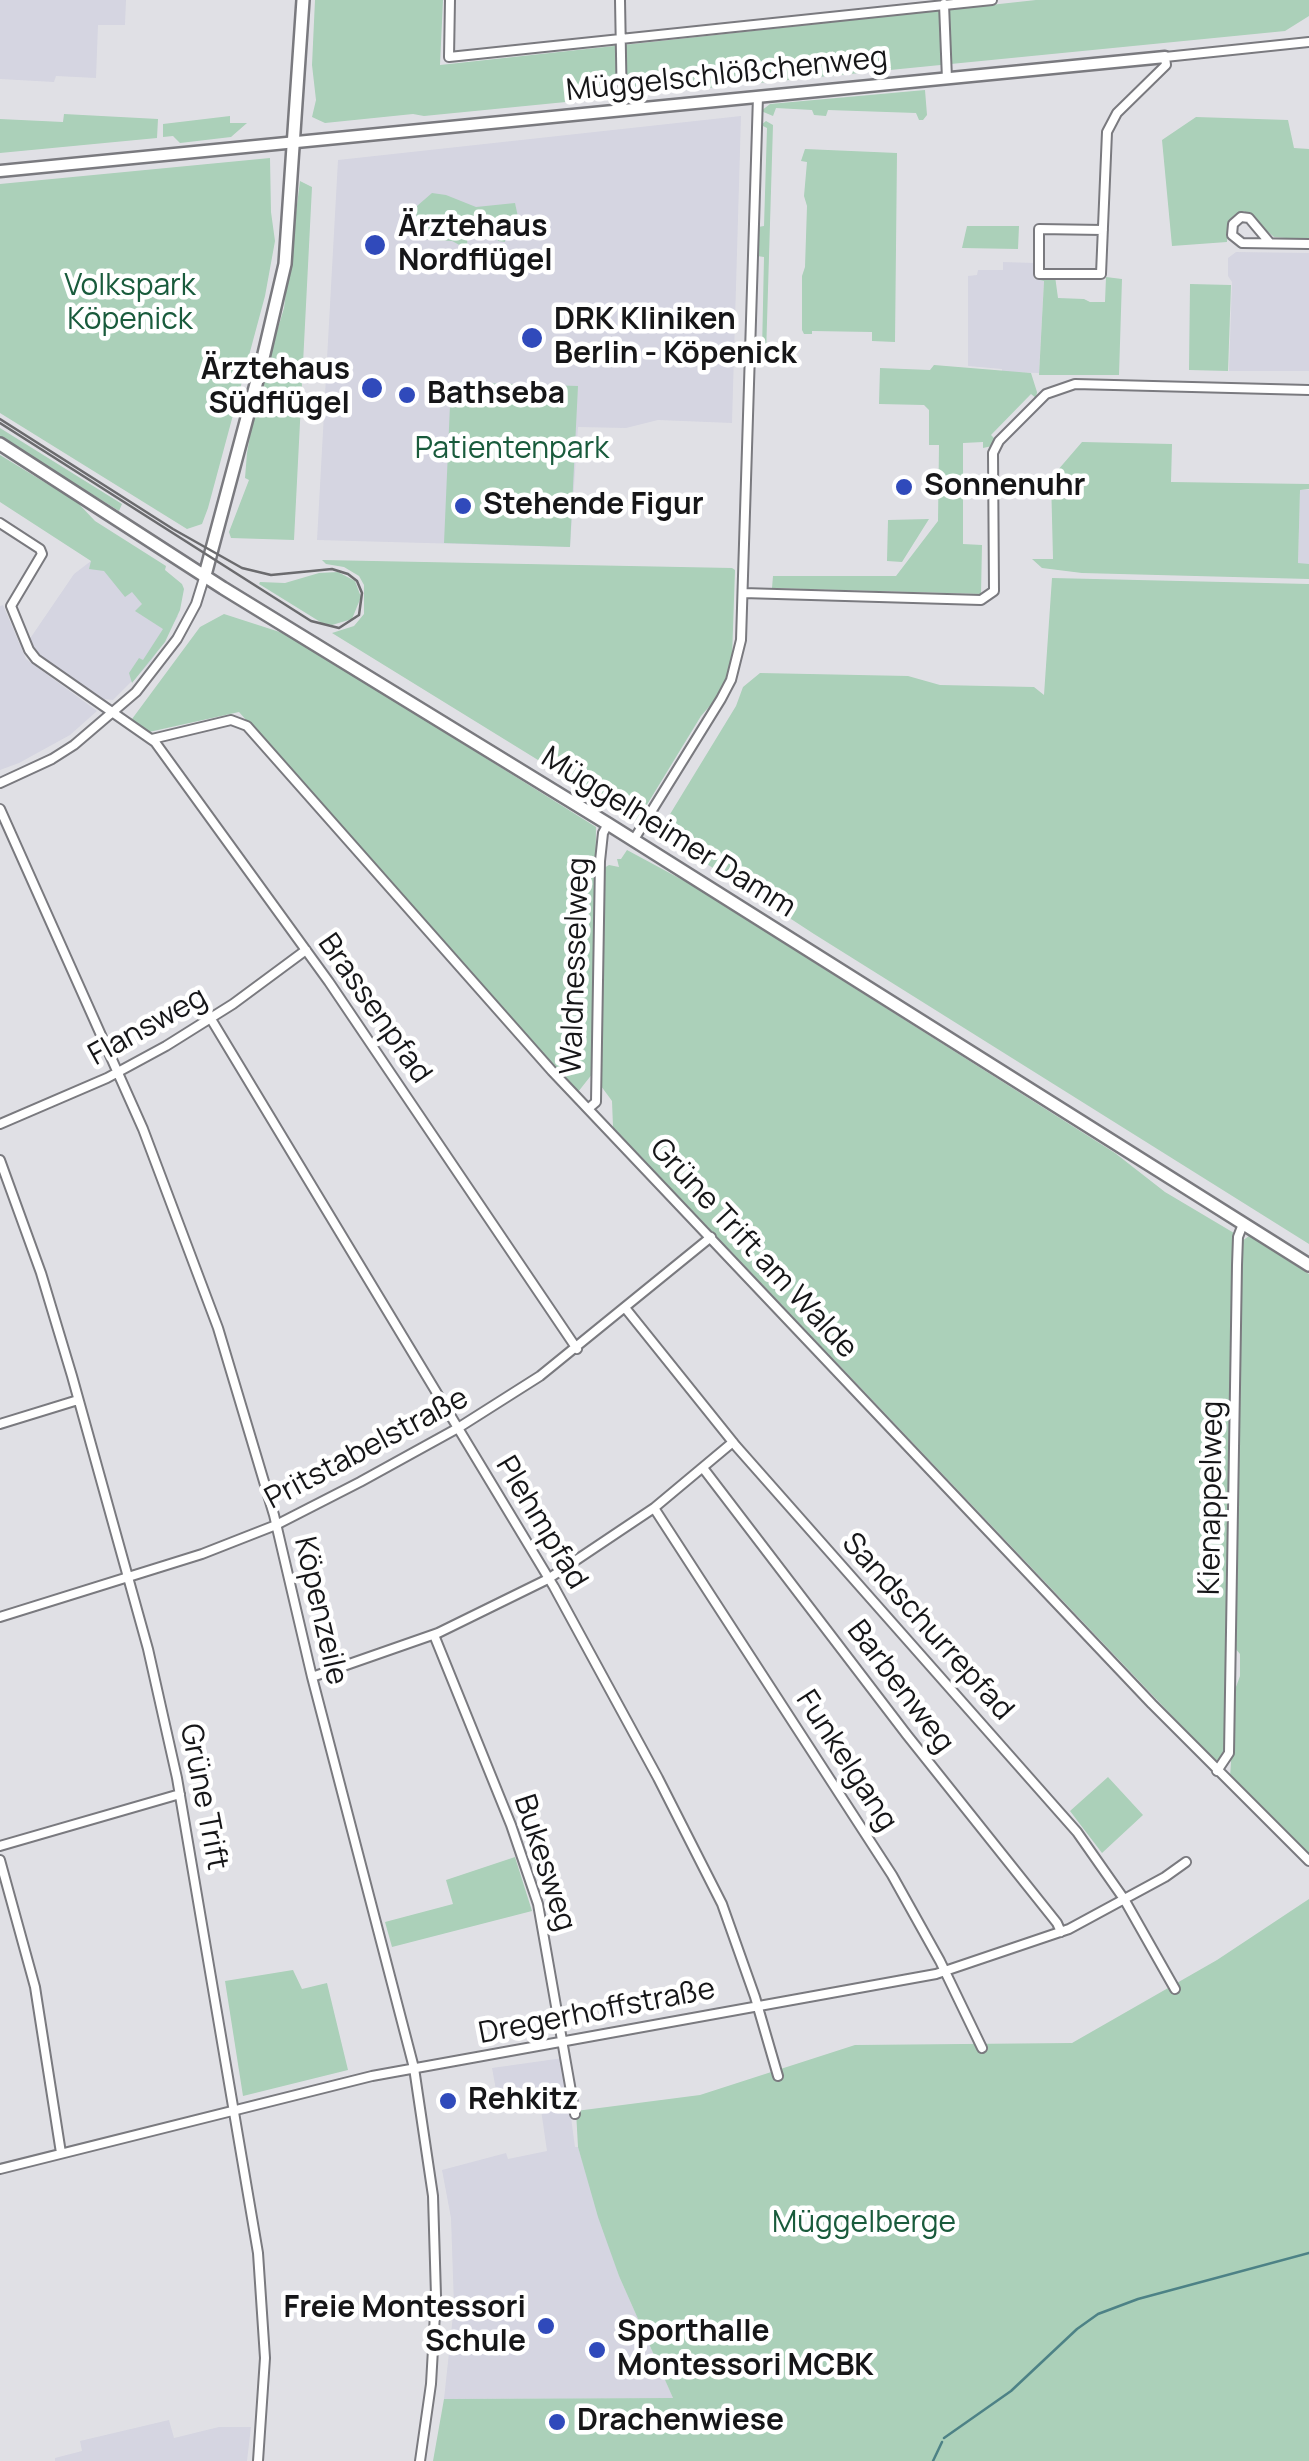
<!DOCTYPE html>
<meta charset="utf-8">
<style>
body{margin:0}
canvas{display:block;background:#e0e0e5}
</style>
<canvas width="1309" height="2461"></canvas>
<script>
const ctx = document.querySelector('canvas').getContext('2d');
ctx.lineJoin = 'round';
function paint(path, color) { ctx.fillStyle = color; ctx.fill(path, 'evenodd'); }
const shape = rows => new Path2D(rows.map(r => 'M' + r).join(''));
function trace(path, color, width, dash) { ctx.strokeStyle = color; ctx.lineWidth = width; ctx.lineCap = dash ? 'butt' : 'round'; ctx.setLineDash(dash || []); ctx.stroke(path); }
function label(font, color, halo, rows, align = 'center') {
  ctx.font = font + ' Manrope,sans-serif'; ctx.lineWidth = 9; ctx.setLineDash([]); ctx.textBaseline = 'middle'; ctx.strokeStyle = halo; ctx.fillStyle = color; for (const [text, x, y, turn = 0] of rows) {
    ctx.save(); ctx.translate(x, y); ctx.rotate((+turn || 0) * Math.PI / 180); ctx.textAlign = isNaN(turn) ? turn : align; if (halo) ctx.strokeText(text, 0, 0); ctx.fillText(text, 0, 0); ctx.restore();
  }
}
paint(shape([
 [0,0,126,0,125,25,98,25,96,78,56,76,54,82,0,79],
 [741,116,732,423,658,420,626,428,578,427,570,547,317,540,338,160],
 [1236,252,1309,253,1309,371,1229,371,1232,282,1228,276,1228,258],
 [1003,262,1034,263,1034,279,1044,280,1039,373,1002,372,1002,369,968,366,968,276,977,275,978,270,1003,270],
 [1300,490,1309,490,1309,564,1298,564],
 [91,561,178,616,150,663,113,700,104,699,38,655,29,640,74,574],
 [3,605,26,659,97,711,70,735,19,763,0,770,0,606],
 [563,2058,575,2147,578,2147,619,2276,673,2398,444,2399,454,2306,451,2218,442,2170,506,2153,508,2159,547,2151,539,2096,498,2101,492,2068],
 [169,2420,174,2438,219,2427,251,2427,247,2461,55,2461,55,2458,82,2451,80,2441]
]), '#d5d5e1');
paint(shape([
 [315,0,443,0,440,65,1036,0,1309,0,1309,16,1285,31,424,116,413,114,325,123,312,117,316,100,312,65],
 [925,90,927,115,923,120,919,120,916,113,828,110,826,116,814,115,812,110,776,108,773,116,761,111,770,104],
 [64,114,158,119,157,138,0,153,0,119,63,122],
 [230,116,230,123,247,123,231,137,180,143,173,136,163,137,163,124],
 [1196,117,1288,120,1294,148,1309,149,1309,240,1274,237,1244,211,1228,222,1227,242,1172,246,1162,140],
 [766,121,773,125,766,355,759,358,754,353,762,351,764,257,757,256,758,227,764,226,767,128,761,125],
 [805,149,897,153,895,342,872,341,872,332,812,331,812,334,804,334,802,330,802,276,805,267,807,206,804,196,807,162,801,161],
 [270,158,271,212,275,241,265,296,208,508,202,524,187,529,0,413,0,184],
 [300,181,312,187,294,540,231,538,229,532,249,480,245,478,247,453,257,398,284,308],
 [432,193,446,195,476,207,515,203,518,217,507,224,505,242,498,241,498,218,468,218,467,249,452,241,415,239,417,206],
 [967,226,1019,226,1018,249,962,248],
 [1040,275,1055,276,1058,298,1084,299,1090,302,1105,302,1106,277,1122,279,1119,375,1039,375,1044,281,1040,280],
 [1190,284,1231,285,1228,371,1189,370],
 [934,365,1031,373,1037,392,1036,398,1031,394,991,435,996,440,992,446,983,448,983,442,963,443,963,544,982,545,981,594,772,588,773,576,896,576,938,521,939,445,929,445,929,410,924,405,879,404,880,368,930,370],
 [451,382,578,386,570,547,444,543],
 [0,428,122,504,119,511,0,437],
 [1082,442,1172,444,1171,482,1309,484,1309,489,1300,490,1298,563,1309,564,1309,579,1082,573,1042,568,1032,559,1053,559,1051,478],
 [0,455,77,502,95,521,166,566,165,570,182,584,184,589,180,610,165,642,132,683,129,673,139,658,143,660,163,629,135,611,142,604,132,592,125,597,104,571,89,569,91,561,0,502],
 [929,519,902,562,887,561,888,520],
 [322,560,732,568,735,570,732,658,722,692,701,716,637,821,332,633,354,626,364,614,364,585,359,576,344,567,326,564],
 [338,572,355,581,361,597,352,619,332,625,322,623,259,584,260,582,285,583,319,573],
 [1052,578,1309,584,1309,1244,814,934,664,836,664,824,736,706,743,687,760,673,908,676,940,685,1034,687,1044,695],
 [224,614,289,635,596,827,593,1073,578,1092,239,712,149,732,132,719,200,627],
 [627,850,690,884,1115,1153,1165,1192,1234,1233,1227,1726,1225,1748,1219,1759,1215,1761,613,1127,612,1101,601,1086,599,1067,604,868,609,865,619,867,617,859,621,859],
 [1249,1236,1309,1274,1309,1854,1230,1777,1236,1687,1240,1676,1240,1654,1235,1648,1241,1250,1242,1241],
 [1108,1777,1143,1815,1102,1853,1070,1811],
 [515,1857,532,1911,392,1947,385,1922,453,1904,446,1880],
 [1309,1899,1309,2461,433,2461,444,2399,673,2398,619,2276,598,2217,578,2147,576,2111,700,2095,855,2045,1072,2043,1217,1960],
 [293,1970,302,1989,327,1983,348,2070,243,2096,225,1981]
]), '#abd0b9');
trace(shape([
 [944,2438,1011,2391,1077,2329,1098,2314,1138,2299,1309,2253],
 [933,2461,942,2442]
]), '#4d8286', 2.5);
const minor = shape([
 [450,0,449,57,992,0],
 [620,0,622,110],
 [944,4,947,79],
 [1103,230,1039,229,1039,274,1101,274,1107,132,1117,113,1166,65,1165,57,1309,42],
 [1270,243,1249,218,1241,217,1233,224,1232,235,1242,243,1309,244],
 [0,523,40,549,42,554,11,606,29,650,36,659,155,742,329,982,577,1349],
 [743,593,981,600,994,591,993,453,999,441,1046,394,1075,384,1309,390],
 [152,739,231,720,247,726,552,1071,1152,1704,1309,1861],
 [0,783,52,759,74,745,136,692,177,639,196,604,205,575],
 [0,809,143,1129,218,1328,274,1515,312,1677,414,2068,433,2196,436,2296,431,2384,420,2461],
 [633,841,721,699,731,680,741,640,758,96],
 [211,1019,554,1587,658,1778,722,1904,755,1997,778,2076],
 [589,1108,596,1102,600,861,603,833,608,824],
 [0,1124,107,1078,166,1046,233,1004,306,950],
 [0,1160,41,1273,72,1376,148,1649,177,1778,258,2253,265,2358,258,2461],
 [626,1309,736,1446,1077,1832,1124,1899,1175,1989],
 [0,1424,78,1400],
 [703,1468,907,1735,1057,1923,1061,1932],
 [654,1508,892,1875,940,1961,982,2048],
 [0,1617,202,1554,276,1525,360,1482,458,1428,540,1376,711,1237],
 [434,1635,511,1825,538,1904,575,2114],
 [312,1677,438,1633,548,1579,654,1508,733,1442],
 [1217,1771,1229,1753,1237,1265,1238,1237,1243,1224],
 [0,1846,180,1794],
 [0,1860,35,1987,61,2153],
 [0,2169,372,2076,936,1974,1069,1929,1165,1877,1186,1862]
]);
const tertiary = shape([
 [0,171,1165,57]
]);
const secondary = shape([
 [0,444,223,588,608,824,1309,1265],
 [205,575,263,358,285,264,303,0]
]);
trace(minor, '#7a7a7f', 12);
trace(tertiary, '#7a7a7f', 15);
trace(secondary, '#7a7a7f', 16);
trace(minor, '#fff', 8);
trace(tertiary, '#fff', 10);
trace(secondary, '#fff', 11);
trace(shape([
 [0,419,173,529,242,568,271,575,332,569,348,574,357,581,362,593,359,615,339,628,311,621,0,423]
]), '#6b6b6e', 2.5);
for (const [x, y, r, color] of [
 [375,245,12,"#304abb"],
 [532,338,12,"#304abb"],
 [372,388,12,"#304abb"],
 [407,395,10,"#304abb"],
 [904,487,10,"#304abb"],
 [463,506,10,"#304abb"],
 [448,2101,10,"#304abb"],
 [546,2326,10,"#304abb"],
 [597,2350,10,"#304abb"],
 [557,2422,10,"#304abb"]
]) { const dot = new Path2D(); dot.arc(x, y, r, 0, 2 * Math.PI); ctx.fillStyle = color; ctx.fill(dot); trace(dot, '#fff', 4); }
label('30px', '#161618', '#fff', [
 ["Müggelschlößchenweg",727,75,-6],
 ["Müggelheimer Damm",668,833,32],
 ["Waldnesselweg",576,966,-88],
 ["Brassenpfad",374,1009,55],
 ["Flansweg",148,1027,-29],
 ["Grüne Trift am Walde",753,1249,47],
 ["Pritstabelstraße",367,1449,-28],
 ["Kienappelweg",1212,1498,-89],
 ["Plehmpfad",541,1523,59],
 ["Köpenzeile",320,1611,77],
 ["Sandschurrepfad",927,1627,48],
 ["Barbenweg",900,1687,53],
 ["Funkelgang",846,1761,57],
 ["Grüne Trift",203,1797,79],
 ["Bukesweg",544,1863,72],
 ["Dregerhoffstraße",597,2012,-11]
]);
label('bold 30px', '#161618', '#fff', [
 ["Ärztehaus",398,228],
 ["Nordflügel",398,262],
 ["DRK Kliniken",554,321],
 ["Berlin - Köpenick",554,355],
 ["Ärztehaus",350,371,"right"],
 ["Südflügel",350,405,"right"],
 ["Bathseba",427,395],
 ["Sonnenuhr",924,487],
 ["Stehende Figur",483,506],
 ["Rehkitz",468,2101],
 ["Freie Montessori",526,2309,"right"],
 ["Schule",526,2343,"right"],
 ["Sporthalle",617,2333],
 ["Montessori MCBK",617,2367],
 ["Drachenwiese",577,2422]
], 'left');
label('30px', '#195b3c', '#fff', [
 ["Volkspark",130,287],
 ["Köpenick",130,321],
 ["Patientenpark",512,450],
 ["Müggelberge",864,2224]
]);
</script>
